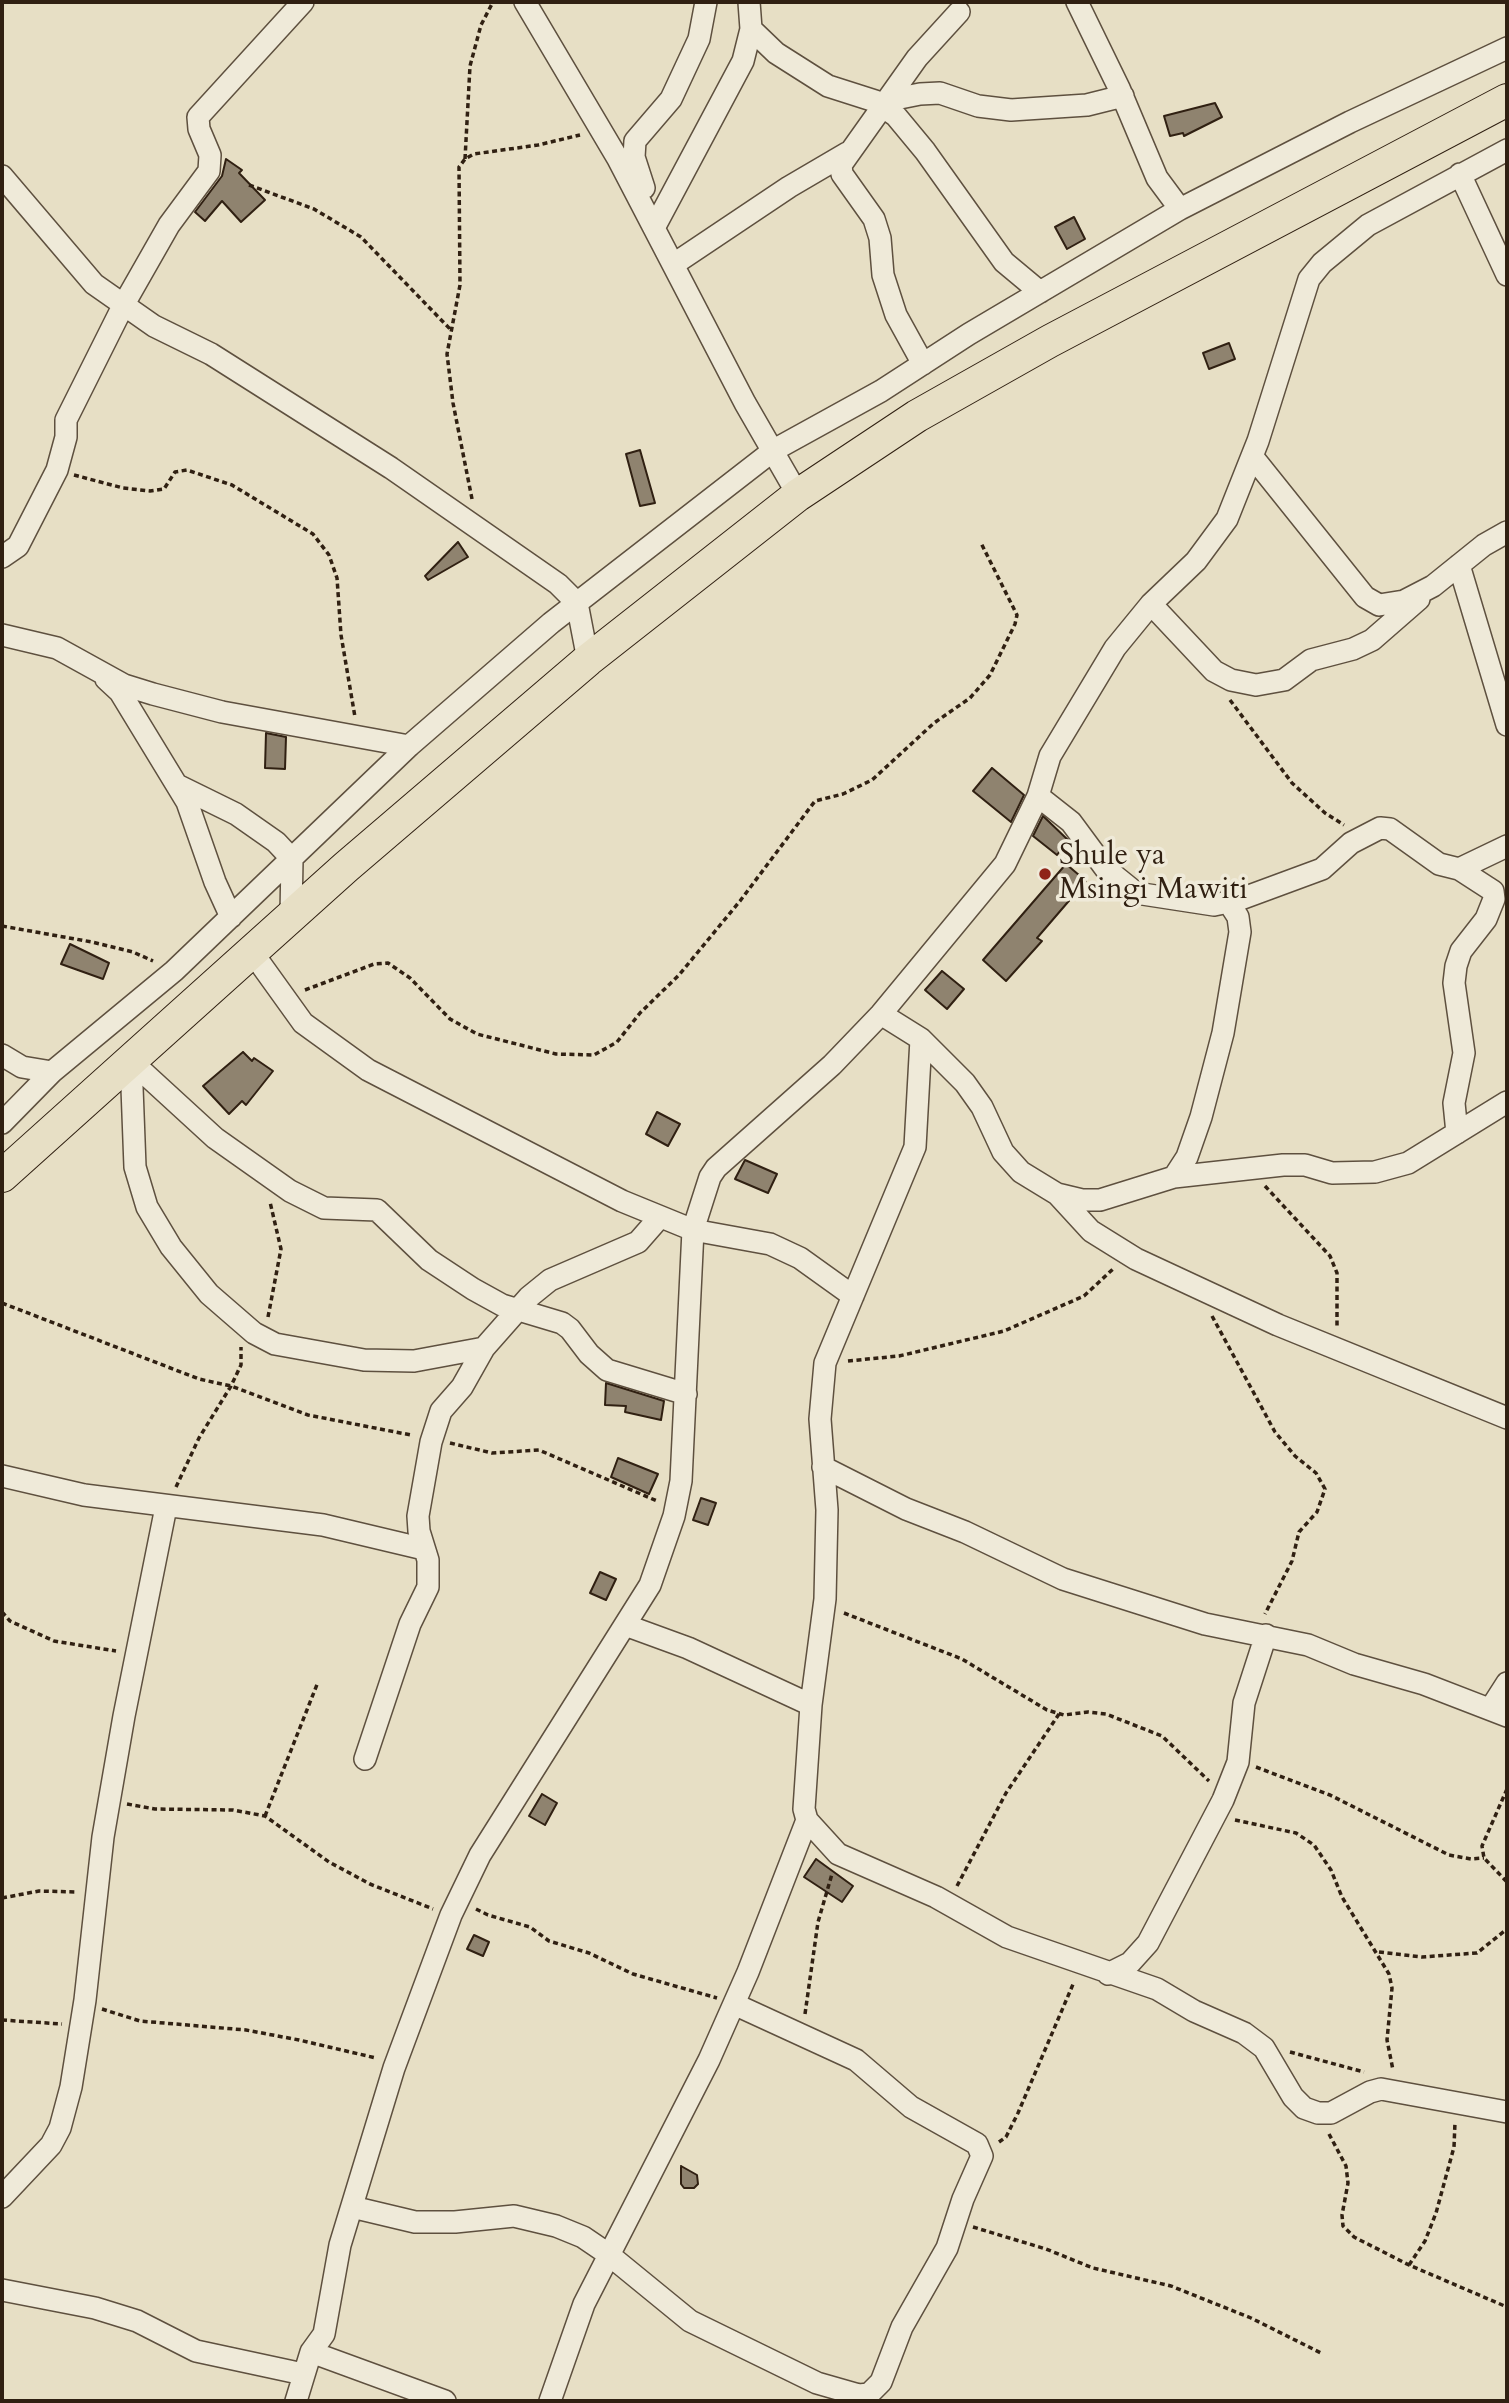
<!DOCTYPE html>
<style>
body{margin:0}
#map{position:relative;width:1509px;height:2403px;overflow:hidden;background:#e7dfc5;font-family:Cardo,serif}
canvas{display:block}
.frame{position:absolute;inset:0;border:4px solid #302012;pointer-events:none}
</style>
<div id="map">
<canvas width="1509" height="2403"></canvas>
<div class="frame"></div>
</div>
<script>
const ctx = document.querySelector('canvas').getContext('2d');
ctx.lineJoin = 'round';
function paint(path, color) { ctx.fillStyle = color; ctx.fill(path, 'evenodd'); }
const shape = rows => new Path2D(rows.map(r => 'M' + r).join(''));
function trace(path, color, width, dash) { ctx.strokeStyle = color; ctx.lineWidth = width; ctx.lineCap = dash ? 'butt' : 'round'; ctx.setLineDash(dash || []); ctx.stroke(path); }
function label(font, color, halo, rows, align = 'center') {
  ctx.font = font + ' Cardo,serif'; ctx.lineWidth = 7; ctx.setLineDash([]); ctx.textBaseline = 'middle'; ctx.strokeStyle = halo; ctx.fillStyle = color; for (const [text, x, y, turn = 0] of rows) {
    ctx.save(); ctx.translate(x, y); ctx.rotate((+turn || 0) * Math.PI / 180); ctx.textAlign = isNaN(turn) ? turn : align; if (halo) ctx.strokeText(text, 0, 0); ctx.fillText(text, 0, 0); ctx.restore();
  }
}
const building = shape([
 [1215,103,1222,117,1184,136,1183,133,1170,136,1164,116,1215,103],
 [226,159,242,170,239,173,265,200,241,222,222,201,205,221,195,212,222,176,226,159],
 [1074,217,1085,239,1067,249,1055,227,1074,217],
 [1229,343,1235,359,1209,369,1203,353,1229,343],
 [640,450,655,503,640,506,626,454,640,450],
 [458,542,468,557,428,580,425,576,458,542],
 [266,733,286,737,285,769,265,768,266,733],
 [992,768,1024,795,1011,822,973,791,992,768],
 [1043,816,1068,840,1057,855,1033,836,1043,816],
 [1066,864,1086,881,1037,938,1042,941,1006,981,983,960,1066,864],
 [70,944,109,963,103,979,61,964,70,944],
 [942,971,964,989,947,1009,925,990,942,971],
 [243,1052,252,1061,254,1058,273,1071,246,1105,242,1101,229,1114,203,1086,243,1052],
 [657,1112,680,1124,668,1146,646,1134,657,1112],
 [745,1160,777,1174,768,1193,735,1179,745,1160],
 [606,1383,664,1401,661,1420,625,1412,626,1406,605,1405,606,1383],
 [618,1458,658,1474,649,1494,611,1477,618,1458],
 [701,1498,716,1503,708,1525,693,1520,701,1498],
 [600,1572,616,1579,606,1600,590,1593,600,1572],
 [542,1794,557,1803,545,1825,529,1816,542,1794],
 [816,1859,853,1886,842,1902,804,1877,816,1859],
 [474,1935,489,1942,483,1956,467,1949,474,1935],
 [681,2166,697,2175,698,2184,694,2188,684,2188,681,2184,681,2166]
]);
paint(building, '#8f836f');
trace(building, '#302012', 2);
const minor = shape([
 [525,2,618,159,745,403,798,495],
 [1077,2,1119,88,1157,178,1180,209],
 [751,29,776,53,828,86,875,101,896,116,925,151,1004,262,1040,292],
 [890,100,920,94,940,93,978,106,1011,110,1087,105,1123,96],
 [1460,174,1507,275],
 [2,176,94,284,154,326,211,354,391,468,558,584,577,603,588,660],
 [644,188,634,157,635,141,671,99,699,39,706,2],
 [654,228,743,61,751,29,749,2],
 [674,264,789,187,847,153],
 [923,364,896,315,883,275,880,238,874,219,842,174,841,165,917,58,959,12],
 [1252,456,1365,597,1379,605,1404,601,1433,586,1484,545,1507,532],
 [2,557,18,546,57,470,66,437,66,420,124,304,169,225,209,171,210,155,199,129,198,117,303,2],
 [1459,565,1507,725],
 [1151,604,1214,671,1231,680,1256,685,1284,680,1311,660,1353,649,1372,640,1419,599],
 [2,635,57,648,124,685,153,694,222,712,409,746],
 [106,679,120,692,187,802,215,882,231,917],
 [177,785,236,814,276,842,292,859,291,916],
 [1038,796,1071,822,1105,868,1136,893,1214,905,1238,900,1322,869,1351,843,1380,828,1390,829,1439,864,1459,869,1507,846],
 [252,952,303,1023,368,1070,622,1201,693,1230,770,1244,800,1258,853,1296],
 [881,1014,921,1039,965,1083,982,1107,1003,1152,1021,1172,1057,1194,1082,1200,1100,1200,1174,1177,1283,1165,1305,1165,1332,1173,1375,1172,1408,1163,1507,1102],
 [2,1055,22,1067,52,1072],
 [131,1061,215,1138,290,1191,324,1208,377,1210,429,1260,473,1289,502,1305,562,1323,570,1329,589,1354,607,1370,686,1394],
 [131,1061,135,1167,147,1207,171,1247,209,1294,254,1333,275,1344,364,1360,414,1361,484,1348],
 [2,1123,52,1072,174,971,409,746,551,623,774,450,881,391,969,334,1180,209,1350,122,1507,48],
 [1457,1133,1454,1103,1464,1053,1454,983,1456,966,1461,951,1486,919,1494,899,1493,891,1459,869],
 [1174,1177,1187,1157,1201,1117,1223,1033,1240,932,1238,917,1229,903],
 [1057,1194,1091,1231,1136,1259,1278,1325,1507,1418],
 [823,1467,906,1509,965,1532,1063,1579,1205,1624,1308,1645,1354,1664,1424,1684,1507,1716],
 [2,1476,84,1495,323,1525,424,1549],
 [625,1625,688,1648,811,1705,804,1809,807,1820,838,1854,936,1897,1007,1937,1157,1989,1194,2011,1244,2033,1264,2048,1293,2097,1304,2108,1318,2113,1331,2113,1370,2092,1381,2089,1507,2112],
 [811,1705,825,1599,827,1510,820,1419,825,1363,915,1147,921,1039],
 [1491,1708,1507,1683],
 [365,1759,410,1624,428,1587,428,1560,419,1531,418,1516,431,1442,441,1411,462,1387,484,1348,529,1297,550,1280,638,1242,659,1218],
 [1108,1974,1130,1963,1148,1943,1223,1800,1238,1762,1244,1703,1266,1635],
 [2,2197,51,2145,60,2128,71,2087,85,2000,103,1837,124,1716,166,1507],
 [352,2207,415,2222,455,2222,514,2216,556,2226,583,2237,608,2254,690,2321,817,2383,859,2395,869,2394,881,2382,902,2327,947,2248,963,2199,982,2156,977,2144,911,2107,856,2060,734,2004],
 [2,2290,95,2308,137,2321,196,2351,303,2374],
 [311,2352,445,2401],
 [296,2401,311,2352,324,2334,340,2245,394,2068,451,1915,480,1855,650,1585,674,1516,681,1481,693,1230,710,1177,716,1168,832,1065,881,1014,1005,864,1038,796,1050,756,1115,648,1151,604,1196,561,1227,519,1258,441,1309,279,1322,263,1368,225,1507,150],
 [550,2401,584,2304,709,2060,748,1972,807,1820]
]);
const highway = shape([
 [2,1176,346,867,588,660,798,495,917,416,1050,341,1507,100]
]);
trace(minor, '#5e503f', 24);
trace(highway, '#302012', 34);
trace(shape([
 [465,159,470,66,481,25,493,2],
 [249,185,314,209,361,237,450,329],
 [74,475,123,488,150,491,164,489,175,472,187,470,232,485,313,534,329,555,337,578,341,635,355,717],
 [472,499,453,403,447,354,460,285,459,167,465,159,474,154,538,145,580,135],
 [1230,700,1292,783,1325,813,1344,825],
 [2,926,92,942,133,952,153,961],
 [305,990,374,964,388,963,410,978,450,1019,477,1034,556,1054,594,1055,617,1042,640,1013,679,975,740,901,815,801,843,794,872,780,934,723,970,698,990,675,1015,624,1017,615,981,543],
 [1265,1186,1330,1256,1337,1273,1337,1327],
 [2,1303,199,1379,231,1386,308,1415,411,1435],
 [1212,1316,1275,1432,1295,1456,1316,1473,1325,1489,1317,1512,1299,1532,1292,1561,1265,1614],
 [268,1317,281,1249,270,1202],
 [848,1361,899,1356,1004,1331,1084,1296,1113,1269],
 [450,1443,492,1453,539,1450,657,1501],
 [176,1487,199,1438,231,1386,241,1365,241,1347],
 [2,1612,10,1621,54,1641,116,1651],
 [844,1613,962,1659,1047,1710,1064,1715,1088,1712,1106,1714,1162,1736,1209,1781],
 [1256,1767,1330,1795,1449,1855,1471,1859,1484,1858],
 [1507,1789,1482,1846,1484,1858,1507,1882],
 [127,1804,155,1809,233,1810,265,1816,329,1862,370,1884,433,1909],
 [265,1816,318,1682],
 [1235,1820,1296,1833,1314,1845,1331,1870,1342,1897,1389,1974,1392,1988,1387,2040,1393,2070],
 [957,1886,1006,1793,1059,1714],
 [2,1898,39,1891,76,1892],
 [476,1909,488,1915,530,1927,549,1941,589,1953,633,1974,717,1998],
 [1379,1952,1422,1957,1477,1953,1507,1929],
 [102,2009,140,2021,246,2030,299,2040,376,2058],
 [805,2014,818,1922,832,1874],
 [2,2020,62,2024],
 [1290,2052,1364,2072],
 [1329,2134,1346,2166,1348,2183,1342,2215,1343,2226,1354,2237,1409,2265,1507,2307],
 [999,2142,1006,2137,1018,2113,1074,1982],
 [973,2227,1046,2249,1093,2268,1171,2286,1251,2318,1321,2353],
 [1409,2265,1425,2241,1436,2213,1454,2147,1455,2122]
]), '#302012', 3.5, [5, 3.5]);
trace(minor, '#efead9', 21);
trace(highway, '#e7dfc5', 32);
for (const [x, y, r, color] of [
 [1045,874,7,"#8f2418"]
]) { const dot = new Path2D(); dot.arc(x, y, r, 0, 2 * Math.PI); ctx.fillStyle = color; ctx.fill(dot); trace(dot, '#efead9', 2.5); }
label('30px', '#302012', '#efead9', [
 ["Shule ya",1059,857],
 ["Msingi Mawiti",1059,891]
], 'left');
</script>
